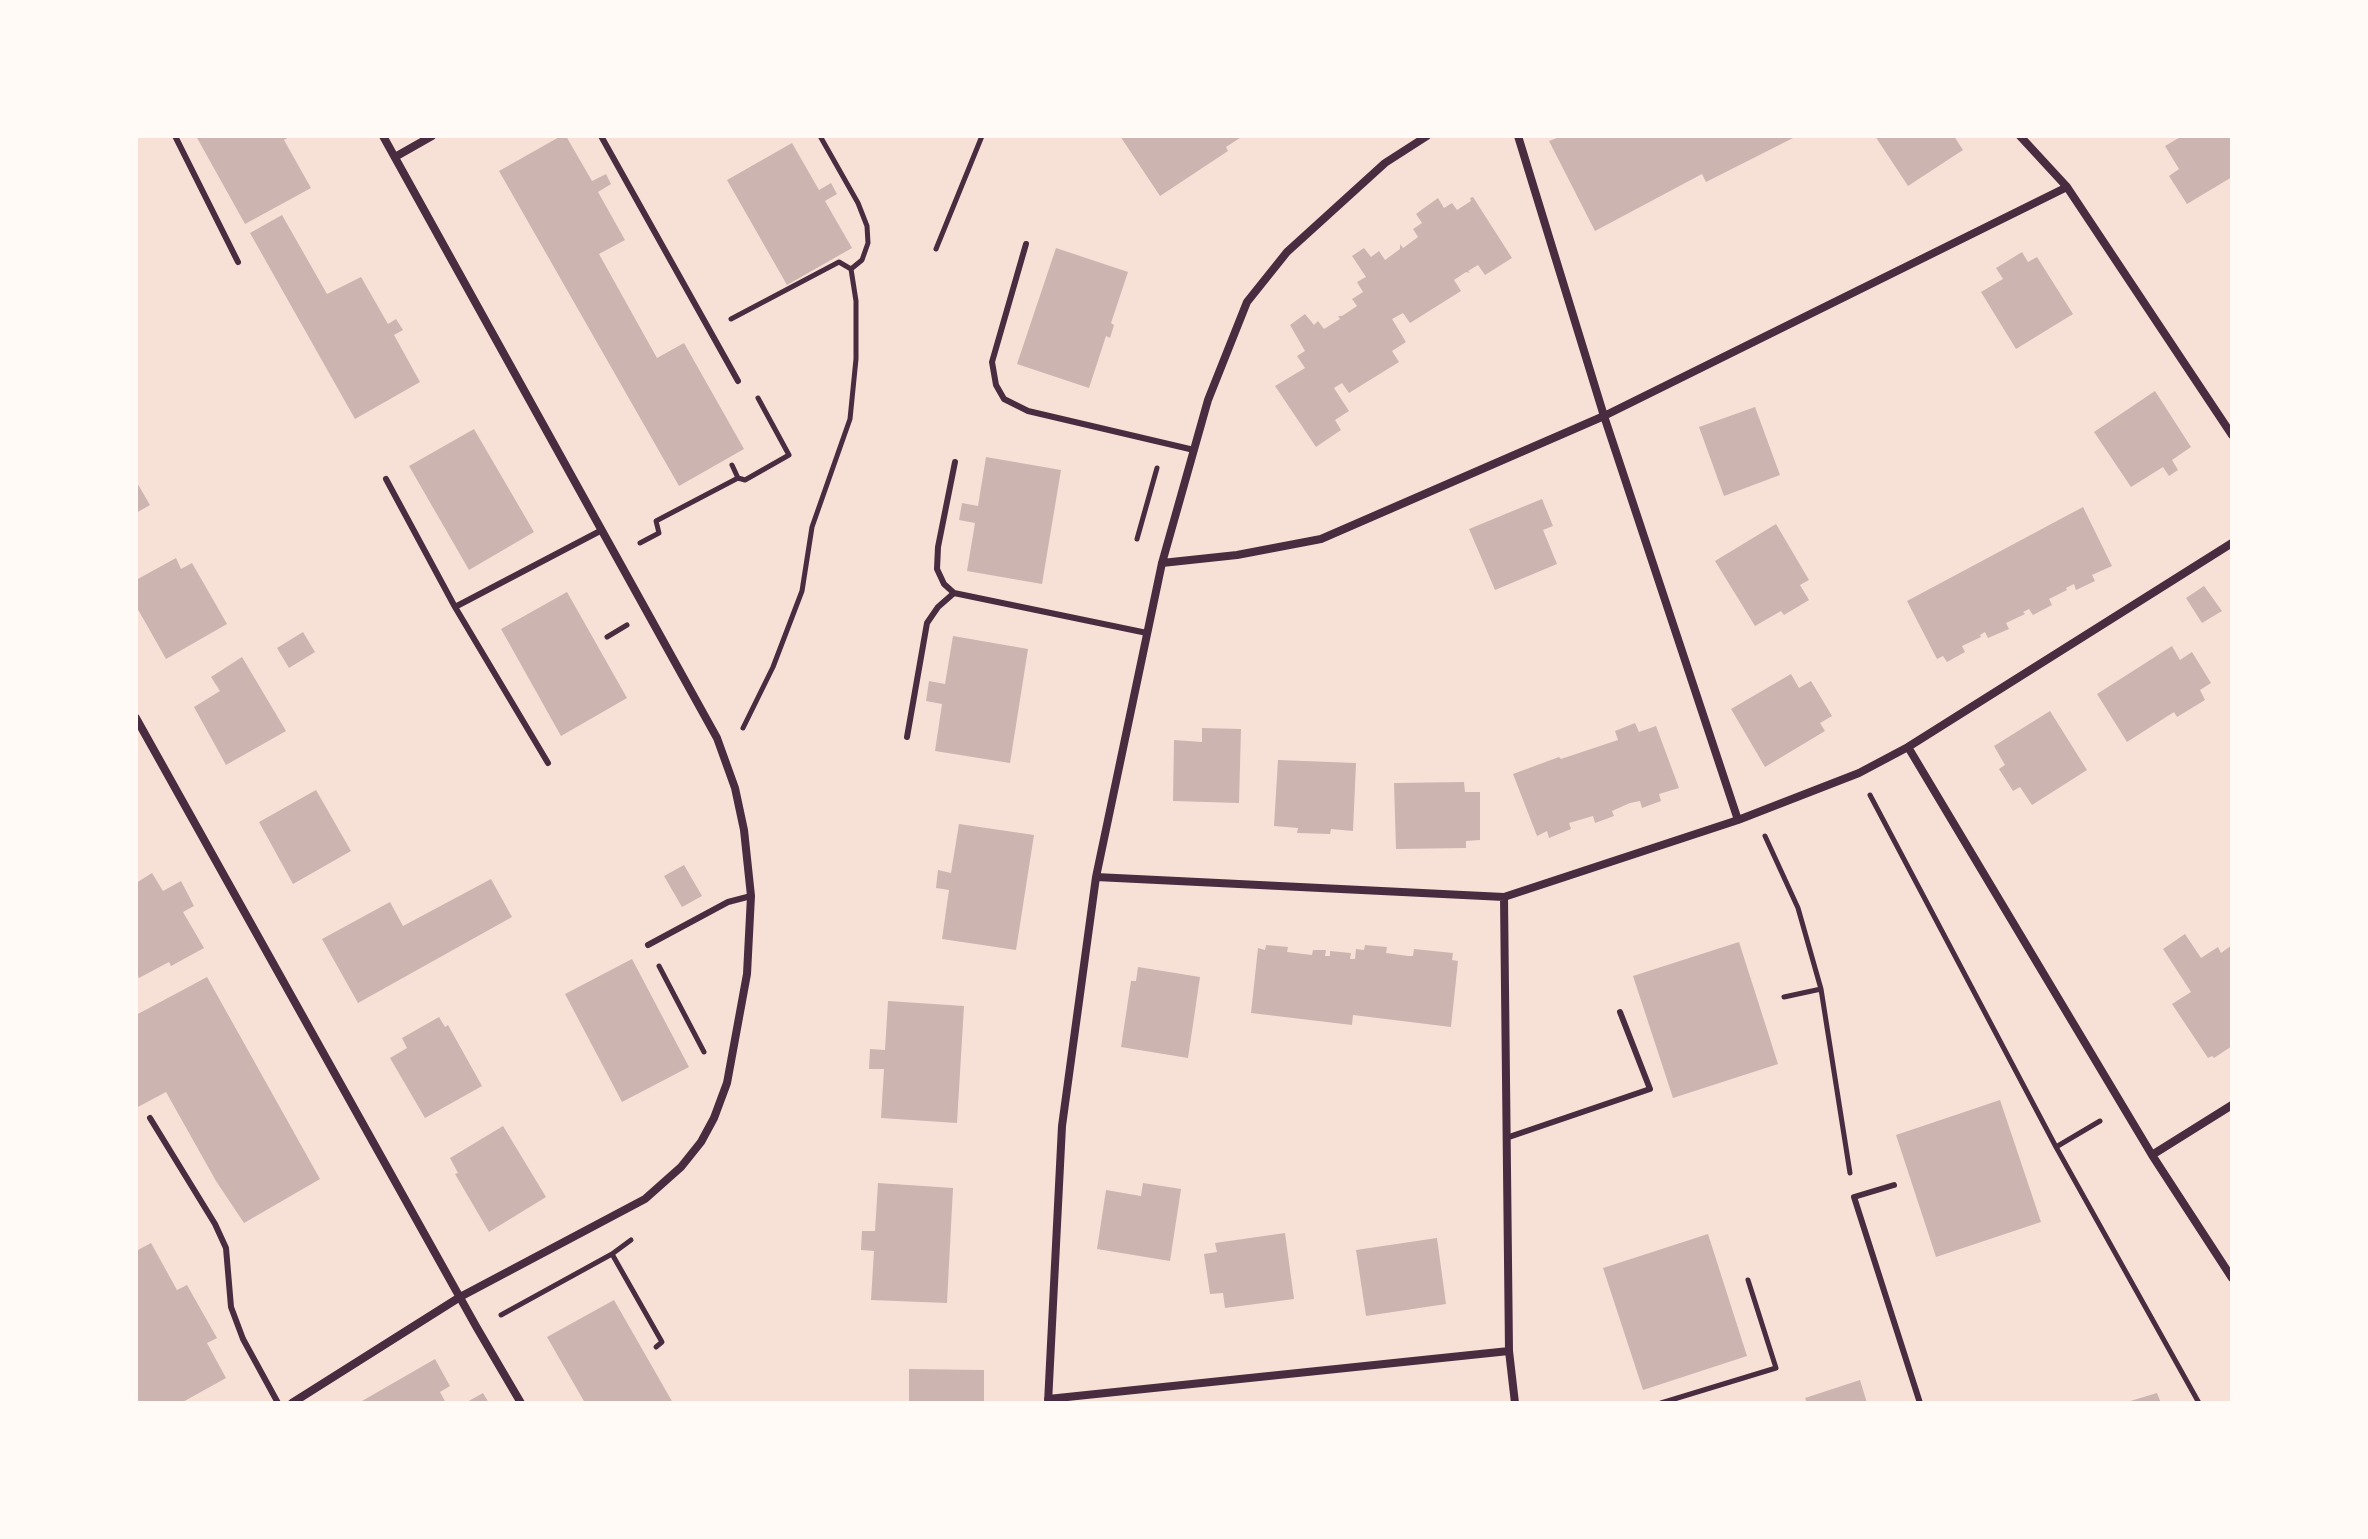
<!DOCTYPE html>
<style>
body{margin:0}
#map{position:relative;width:2368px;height:1539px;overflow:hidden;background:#f7e1d7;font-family:"Titillium Web",sans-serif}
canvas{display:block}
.frame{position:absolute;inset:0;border:138px solid #fffaf5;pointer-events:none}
</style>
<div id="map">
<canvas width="2368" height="1539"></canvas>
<div class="frame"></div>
</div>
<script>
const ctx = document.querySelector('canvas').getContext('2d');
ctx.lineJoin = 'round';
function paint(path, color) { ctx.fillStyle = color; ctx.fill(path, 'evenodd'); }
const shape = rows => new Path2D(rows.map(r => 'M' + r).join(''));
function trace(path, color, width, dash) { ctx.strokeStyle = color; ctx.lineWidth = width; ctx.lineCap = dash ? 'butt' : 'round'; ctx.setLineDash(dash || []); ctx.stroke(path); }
paint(shape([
 [196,136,291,136,284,140,311,188,245,224],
 [561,136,566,136,592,181,606,174,611,184,598,192,625,240,599,254,657,358,684,343,744,449,679,486,499,171],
 [1120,136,1243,136,1226,147,1228,151,1160,196],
 [1562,136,1797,136,1706,182,1702,174,1595,231,1549,141],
 [1875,136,1954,136,1963,150,1908,186],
 [2182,136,2232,136,2232,177,2187,204,2169,176,2179,169,2165,146],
 [792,143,819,190,831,183,837,194,825,201,852,248,787,285,727,180],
 [1473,197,1512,258,1485,275,1478,265,1468,271,1470,273,1466,272,1454,280,1461,291,1410,323,1403,313,1392,319,1406,342,1392,351,1399,362,1349,393,1342,383,1334,388,1349,411,1335,420,1341,430,1316,447,1275,386,1305,368,1297,356,1305,351,1290,325,1305,314,1314,325,1318,321,1324,329,1340,319,1338,316,1342,316,1357,306,1352,299,1363,292,1357,282,1366,277,1352,256,1364,248,1371,257,1379,251,1385,260,1400,249,1400,244,1403,248,1418,237,1413,229,1422,223,1416,214,1424,208,1438,198,1444,208,1452,203,1457,210,1471,201,1470,198],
 [282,215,327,294,361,277,388,324,396,319,403,330,394,335,420,382,355,419,250,233],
 [1056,248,1128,272,1111,323,1114,325,1110,338,1106,336,1089,388,1017,364],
 [2022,252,2028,262,2037,257,2073,314,2016,349,1981,292,2003,279,1996,268],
 [2155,391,2191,447,2172,460,2178,470,2169,476,2163,467,2131,487,2094,432],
 [1755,407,1780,475,1724,496,1699,427],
 [474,429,534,532,469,570,409,466],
 [986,457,1061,470,1042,584,967,571,975,523,959,520,962,503,978,506],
 [136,481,150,505,136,513],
 [1542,499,1553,526,1543,530,1557,564,1495,590,1469,529],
 [2083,507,2112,566,2092,575,2095,581,2076,590,2074,584,2066,588,2067,590,2049,599,2052,605,2033,615,2029,609,2023,612,2025,614,2006,623,2009,629,1988,638,1985,632,1980,635,1981,637,1962,646,1965,652,1947,662,1943,656,1937,659,1907,601],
 [1776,524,1809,580,1800,585,1809,600,1784,615,1781,611,1755,626,1715,561],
 [176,558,181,569,192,563,227,624,166,659,136,606,136,580],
 [2204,586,2222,611,2202,623,2186,598],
 [567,592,627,698,561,736,501,629],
 [303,632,315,652,289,668,277,648],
 [953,636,1028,649,1010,763,935,751,942,704,926,701,929,681,945,684],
 [2172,646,2180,660,2192,652,2211,683,2200,690,2205,700,2177,717,2174,712,2127,742,2097,694],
 [242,657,286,731,226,765,194,707,220,691,211,677],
 [1791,674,1799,688,1811,681,1832,716,1820,723,1825,731,1765,767,1731,709],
 [2050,711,2087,770,2032,805,2020,787,2013,791,1999,769,2005,765,1994,746],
 [1635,723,1639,732,1656,726,1679,788,1659,794,1661,801,1642,808,1640,801,1630,803,1612,811,1614,816,1595,823,1593,816,1569,823,1571,829,1549,838,1547,831,1537,836,1513,774,1559,757,1561,759,1618,740,1615,731],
 [1202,728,1241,729,1239,803,1173,801,1174,740,1202,742],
 [1278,760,1356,763,1353,831,1331,829,1330,834,1297,833,1298,828,1274,826],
 [1464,782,1465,792,1480,792,1480,840,1466,841,1466,848,1396,849,1394,783],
 [316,790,351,851,293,884,259,822],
 [959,824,1034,835,1016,950,942,939,949,890,936,888,938,870,951,873],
 [684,865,702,896,682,907,664,876],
 [152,873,163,891,181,881,194,906,183,912,204,948,171,966,169,962,139,978,136,972,136,883],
 [491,879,512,917,358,1003,322,939,390,902,403,926],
 [2185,934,2201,958,2218,947,2221,953,2232,945,2232,1046,2214,1058,2212,1056,2208,1058,2172,1004,2191,992,2163,949],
 [1739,942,1778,1064,1673,1098,1633,976],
 [1266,945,1288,947,1287,952,1312,955,1313,950,1326,950,1325,956,1330,956,1330,951,1351,953,1350,959,1355,959,1356,949,1364,950,1365,945,1387,947,1386,953,1408,956,1413,956,1414,949,1453,953,1452,960,1458,961,1451,1027,1353,1015,1352,1025,1251,1013,1258,948,1265,950],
 [632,959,689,1067,622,1102,565,994],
 [1138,967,1200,977,1188,1058,1121,1047,1131,981,1136,981],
 [207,977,320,1179,244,1223,216,1181,166,1092,136,1108,136,1015],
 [888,1001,964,1006,957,1123,881,1118,884,1069,869,1069,870,1049,885,1050],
 [439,1017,445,1027,448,1025,482,1086,425,1118,390,1058,407,1048,402,1038],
 [2000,1100,2041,1222,1936,1257,1896,1135],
 [503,1126,546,1197,489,1232,455,1174,458,1173,450,1158],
 [878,1183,953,1188,947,1303,871,1300,874,1251,861,1250,862,1231,875,1231],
 [1143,1183,1181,1189,1170,1261,1097,1249,1106,1190,1141,1196],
 [1285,1233,1294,1299,1225,1308,1223,1293,1210,1294,1204,1254,1217,1252,1215,1243],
 [1708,1234,1747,1356,1643,1390,1603,1268],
 [1437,1238,1446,1304,1366,1316,1356,1250],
 [151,1243,177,1290,187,1285,217,1338,207,1343,226,1378,181,1403,136,1403,136,1251],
 [614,1300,673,1403,585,1403,547,1337],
 [435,1359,450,1386,440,1392,446,1403,363,1403,362,1401],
 [909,1369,984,1370,984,1403,909,1403],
 [1860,1380,1867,1403,1807,1403,1805,1398],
 [483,1393,489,1403,465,1403],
 [2157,1393,2161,1403,2127,1403,2127,1402]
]), '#ccb4b1');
trace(shape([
 [820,136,858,203,867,226,868,243,862,260,851,269],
 [936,249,982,136],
 [731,319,839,262,851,269],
 [732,465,738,478],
 [1137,539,1157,468],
 [640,543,659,533,656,521,738,478,745,480,789,455,758,398],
 [607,637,627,625],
 [743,728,773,667,802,591,812,527,850,419,856,359,856,301,851,269],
 [1870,795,2056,1147,2199,1403],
 [1765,836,1798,908,1821,989,1850,1173],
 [659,966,704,1052],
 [1784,997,1821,989],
 [2056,1147,2100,1121],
 [612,1254,662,1342,656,1347],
 [501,1315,612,1254,631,1240],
 [1661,1403,1776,1368,1748,1280]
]), '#4a2c40', 5);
trace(shape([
 [175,136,238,262],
 [601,136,738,381],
 [1026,244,992,362,996,385,1004,399,1028,411,1194,450],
 [955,462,938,547,937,569,944,584,954,593,1147,633],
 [386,479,455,607,548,763],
 [455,607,602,530],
 [907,737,927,623,938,607,954,593],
 [648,945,728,902,751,896],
 [150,1118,215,1224,226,1248,231,1307,243,1339,278,1403],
 [1506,1138,1650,1089,1620,1012],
 [1894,1185,1854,1197,1920,1403]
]), '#4a2c40', 6);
trace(shape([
 [1518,136,1604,416,1738,820],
 [2020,136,2067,187,2232,435],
 [395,157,432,136],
 [1162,563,1237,555,1321,539,1604,416,2067,187],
 [136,718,477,1328,521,1403],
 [1908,747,2152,1155,2232,1278],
 [1096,877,1504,897,1738,820,1859,773,1908,747,2232,543],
 [1504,897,1509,1351,1515,1403],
 [2152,1155,2232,1105],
 [1048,1399,1509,1351],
 [292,1403,460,1297,645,1199,681,1167,701,1142,714,1118,727,1083,747,974,751,896,744,830,735,788,717,738,383,136],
 [1048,1403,1062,1126,1096,877,1162,563,1208,400,1247,302,1287,252,1385,163,1427,136]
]), '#4a2c40', 8);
</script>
